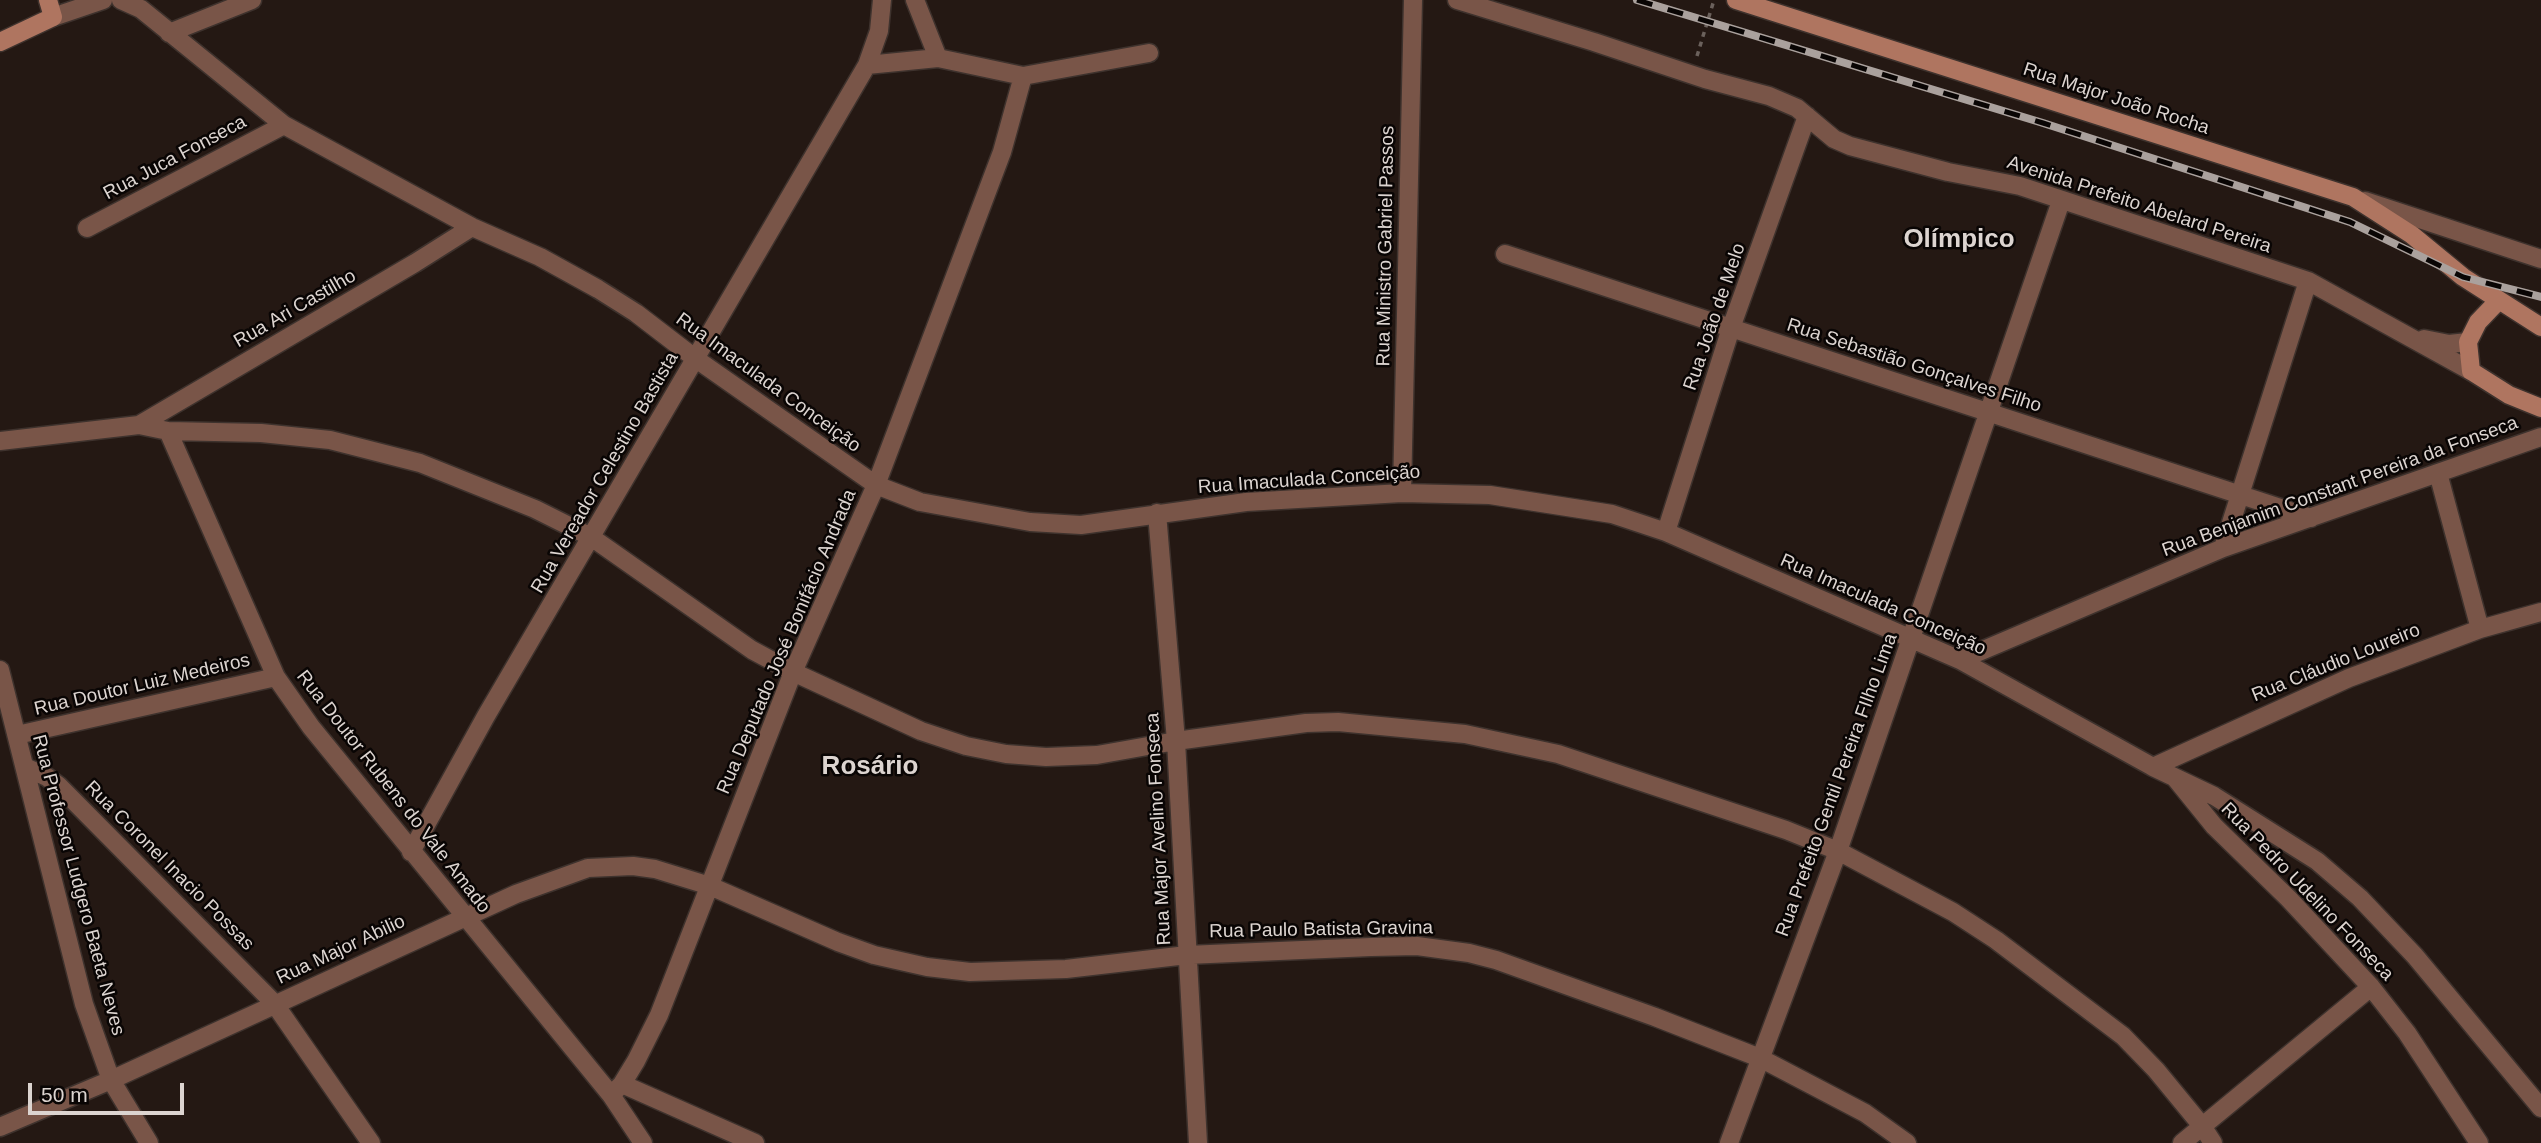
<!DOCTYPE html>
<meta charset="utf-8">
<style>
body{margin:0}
#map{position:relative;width:2541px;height:1143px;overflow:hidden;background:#241813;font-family:Helvetica,sans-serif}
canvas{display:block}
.scale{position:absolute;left:28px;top:1083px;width:156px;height:32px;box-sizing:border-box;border:4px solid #dcd4d0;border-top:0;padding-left:9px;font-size:21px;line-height:24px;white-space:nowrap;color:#dcd4d0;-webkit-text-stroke:5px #090504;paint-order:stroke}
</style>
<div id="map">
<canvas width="2541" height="1143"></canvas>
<div class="scale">50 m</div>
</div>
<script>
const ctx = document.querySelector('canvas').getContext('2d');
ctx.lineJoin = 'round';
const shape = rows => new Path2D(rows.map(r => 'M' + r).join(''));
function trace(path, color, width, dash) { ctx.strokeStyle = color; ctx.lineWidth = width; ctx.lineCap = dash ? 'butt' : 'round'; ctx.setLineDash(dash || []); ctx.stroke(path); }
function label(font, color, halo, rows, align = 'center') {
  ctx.font = font + ' Helvetica,sans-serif'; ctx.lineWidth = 5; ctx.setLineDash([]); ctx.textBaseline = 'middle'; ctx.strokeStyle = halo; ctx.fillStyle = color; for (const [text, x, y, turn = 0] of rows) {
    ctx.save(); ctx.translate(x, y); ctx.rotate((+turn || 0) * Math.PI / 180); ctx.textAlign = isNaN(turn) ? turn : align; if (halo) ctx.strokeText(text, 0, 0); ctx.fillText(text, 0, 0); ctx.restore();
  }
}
const minor = shape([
 [121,0,141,9,284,125,472,227,540,257,598,289,636,313,696,359,876,485,920,502,1030,522,1081,525,1246,502,1402,493,1490,495,1612,514,1666,532,1960,660,2153,767,2214,796,2317,861,2360,898,2415,956,2541,1108],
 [915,0,938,58],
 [1457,0,1594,42,1705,79,1769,96,1797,108,1834,139,1850,146,1948,172,2020,186,2308,281,2471,371],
 [53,17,103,0],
 [169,33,252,0],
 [867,65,938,58,1023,76,1149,53],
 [2365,201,2541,259],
 [87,228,284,125],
 [1505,254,2311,518],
 [2424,339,2449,344,2468,342],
 [139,425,415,263,472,227],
 [168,431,276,677,311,727,611,1095,643,1143],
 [0,441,139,425,168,431,261,433,330,440,420,463,535,509,591,537,752,650,793,672,921,731,966,746,1006,754,1046,757,1097,755,1176,741,1306,723,1338,722,1465,734,1558,754,1786,830,1838,851,1953,912,1996,940,2123,1036,2156,1070,2202,1126,2213,1143],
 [2438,473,2480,629],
 [1402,493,1413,0],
 [1157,513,1176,741,1198,1143],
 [1666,532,1731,328,1807,116],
 [2223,548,2308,281],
 [1960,660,2223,548,2541,437],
 [0,670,84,1004,111,1080,149,1143],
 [17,735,276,677],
 [25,767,47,777,59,786,274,1003,371,1143],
 [2153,767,2349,678,2480,629,2541,612],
 [2176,779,2214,826,2289,899,2371,987,2407,1033,2479,1143],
 [411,852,486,716,867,65,879,31,882,0],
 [622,1084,755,1143],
 [611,1095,622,1084,636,1061,659,1015,793,672,876,485,1002,152,1023,76],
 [0,1127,111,1080,516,894,588,868,633,866,655,869,710,886,838,942,874,955,927,967,970,972,1066,969,1187,955,1371,947,1417,946,1469,953,1496,960,1655,1017,1760,1058,1865,1113,1907,1143],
 [1729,1143,1838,851,2061,201],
 [2182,1143,2371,987]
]);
const secondary = shape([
 [1736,0,2353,197,2412,235,2463,277,2541,327],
 [0,42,53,17,48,0],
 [2499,300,2478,322,2468,342,2471,371,2509,395,2541,408]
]);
trace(minor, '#3e322d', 21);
trace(secondary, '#3e322d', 21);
trace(shape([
 [1697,56,1714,0]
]), '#6b615c', 3.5, [5, 5]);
trace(minor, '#795548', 18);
trace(secondary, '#af7560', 18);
const rail = shape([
 [1637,0,2043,123,2350,222,2463,277,2541,297]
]);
trace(rail, '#aaa19d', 8);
trace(rail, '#090504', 5, [16]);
label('19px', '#dcd4d0', '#090504', [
 ["Rua Major João Rocha",2116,99,18],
 ["Rua Juca Fonseca",175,158,-28],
 ["Avenida Prefeito Abelard Pereira",2139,205,18],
 ["Rua Ministro Gabriel Passos",1386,246,-89],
 ["Rua Ari Castilho",295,309,-30],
 ["Rua João de Melo",1715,317,-71],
 ["Rua Sebastião Gonçalves Filho",1914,366,18],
 ["Rua Imaculada Conceição",768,383,36],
 ["Rua Vereador Celestino Bastista",605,473,-60],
 ["Rua Imaculada Conceição",1309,480,-4],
 ["Rua Benjamim Constant Pereira da Fonseca",2340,487,-20],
 ["Rua Imaculada Conceição",1883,605,24],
 ["Rua Deputado José Bonifácio Andrada",787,642,-67],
 ["Rua Cláudio Loureiro",2336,663,-22],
 ["Rua Doutor Luiz Medeiros",142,685,-13],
 ["Rua Prefeito Gentil Pereira FIlho Lima",1837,785,-70],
 ["Rua Doutor Rubens do Vale Amado",393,792,52],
 ["Rua Major Avelino Fonseca",1159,829,-93],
 ["Rua Coronel Inacio Possas",169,866,45],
 ["Rua Professor Ludgero Baeta Neves",78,885,75],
 ["Rua Pedro Udelino Fonseca",2307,892,46],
 ["Rua Paulo Batista Gravina",1321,930,-1],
 ["Rua Major Abilio",341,950,-25]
]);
label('bold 26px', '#dcd4d0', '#090504', [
 ["Olímpico",1959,240],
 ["Rosário",870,767]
]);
</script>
